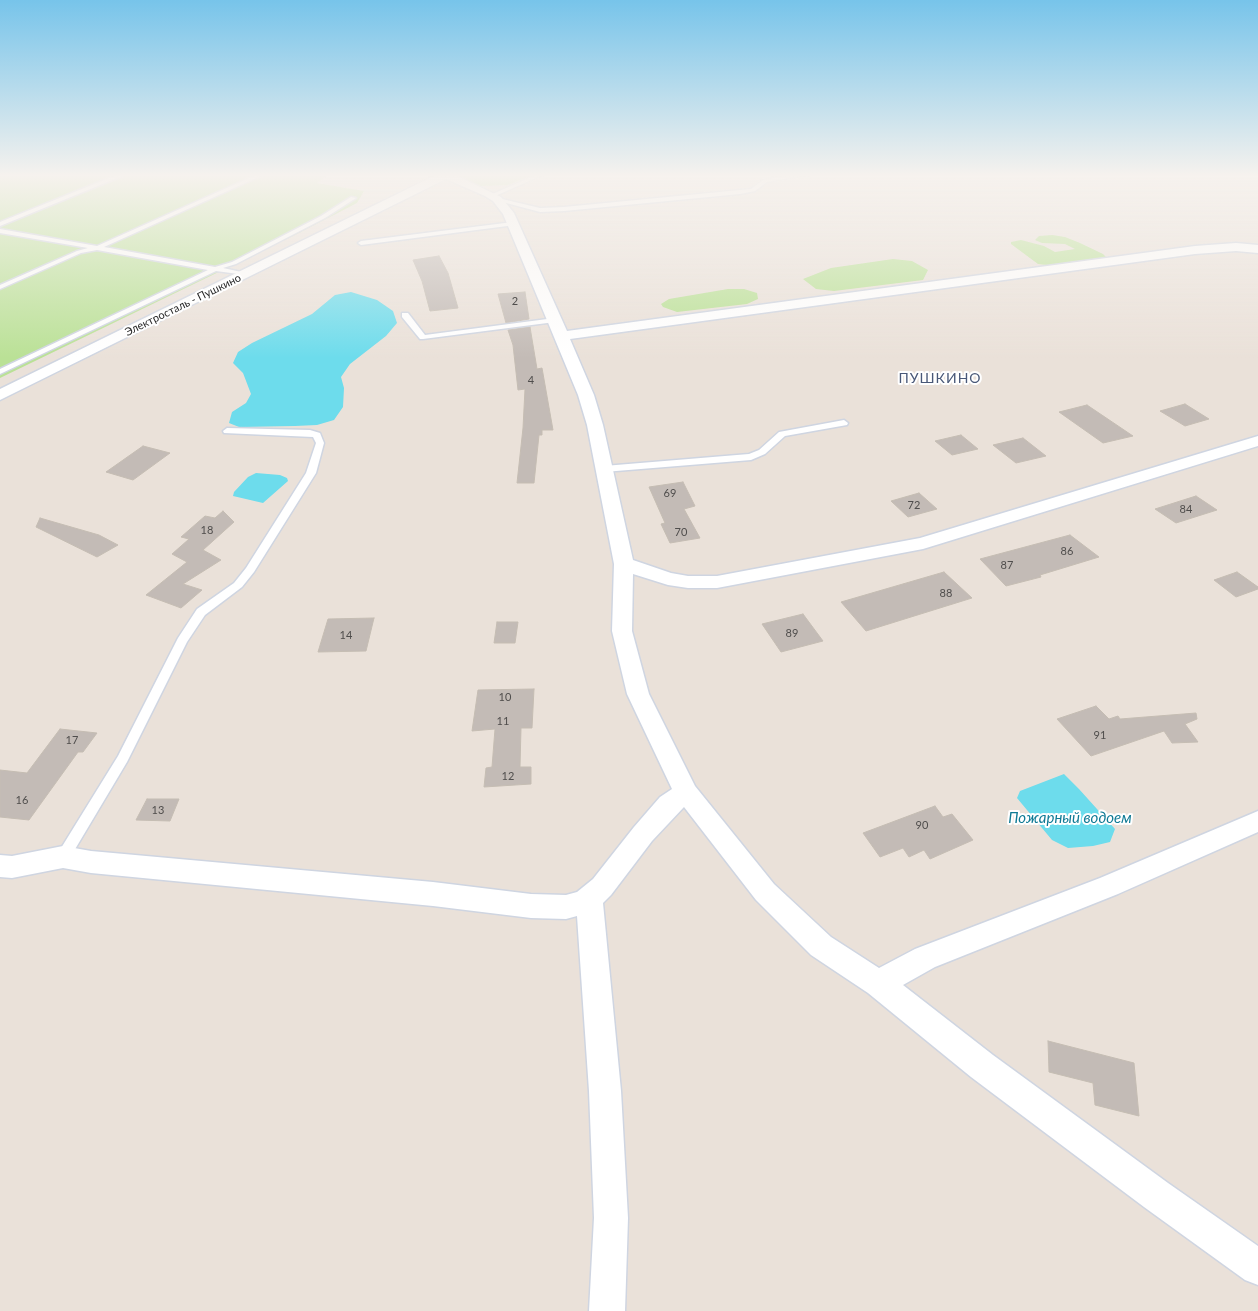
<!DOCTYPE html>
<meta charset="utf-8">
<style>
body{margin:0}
canvas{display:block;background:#eae1d9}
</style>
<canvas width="1258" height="1311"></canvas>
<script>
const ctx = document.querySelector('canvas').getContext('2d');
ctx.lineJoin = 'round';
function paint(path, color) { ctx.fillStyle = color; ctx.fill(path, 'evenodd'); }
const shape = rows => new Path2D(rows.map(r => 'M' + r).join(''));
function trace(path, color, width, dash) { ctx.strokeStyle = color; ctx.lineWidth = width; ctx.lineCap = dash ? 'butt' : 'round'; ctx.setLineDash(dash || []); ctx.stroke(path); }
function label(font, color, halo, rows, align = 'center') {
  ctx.font = font + ' Lato,sans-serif'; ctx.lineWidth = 4; ctx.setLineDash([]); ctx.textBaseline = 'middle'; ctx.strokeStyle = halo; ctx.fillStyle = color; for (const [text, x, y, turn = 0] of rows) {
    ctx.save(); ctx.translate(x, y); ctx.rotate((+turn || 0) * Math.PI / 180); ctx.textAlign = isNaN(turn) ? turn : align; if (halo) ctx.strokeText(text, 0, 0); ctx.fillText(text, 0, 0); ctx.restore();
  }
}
paint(shape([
 [0,174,330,174,317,183,364,191,357,203,295,235,0,378],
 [461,174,535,174,508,185,481,186,455,177],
 [1052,235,1065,237,1080,243,1103,254,1108,259,1055,266,1038,264,1011,244,1011,242,1021,240,1044,246,1055,252,1075,249,1065,244,1042,243,1035,240,1039,236],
 [893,259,912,261,928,270,923,280,834,291,816,289,803,279,831,268],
 [728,289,744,289,757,293,758,299,747,304,677,312,663,307,661,304,669,299]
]), '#bae196');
paint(shape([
 [351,292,377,300,393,311,397,323,386,336,350,364,341,377,344,388,343,407,334,420,317,425,295,426,239,427,229,423,232,412,246,403,251,394,243,373,233,363,238,352,252,343,312,314,335,295],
 [256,473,280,475,287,478,288,481,263,503,233,496,234,492,248,477],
 [1064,774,1079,789,1115,829,1110,842,1093,846,1068,848,1052,840,1017,798,1020,791]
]), '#6ddcec');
const building = shape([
 [439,256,448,273,458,308,430,311,422,281,413,260,439,256],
 [525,292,529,319,506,323,498,294,525,292],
 [530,327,537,369,542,368,553,430,542,430,542,435,539,435,534,483,517,483,523,428,525,389,518,390,513,345,508,330,530,327],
 [1185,404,1209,419,1185,426,1160,411,1185,404],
 [1087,405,1133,436,1103,443,1059,412,1087,405],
 [961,435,978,449,952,455,935,441,961,435],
 [1023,438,1046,456,1016,463,993,445,1023,438],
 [143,446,170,453,133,480,106,472,143,446],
 [683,482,695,506,684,509,700,538,670,543,661,524,665,523,649,487,683,482],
 [919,493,937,509,908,517,891,501,919,493],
 [1196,496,1217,510,1176,523,1155,509,1196,496],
 [223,511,234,522,203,550,221,560,183,584,202,590,181,608,146,595,187,562,172,554,189,539,181,537,205,516,215,518,223,511],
 [40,518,99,535,118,545,97,557,36,527,40,518],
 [1070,535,1099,557,1040,575,1041,577,1006,586,980,559,1070,535],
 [944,572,972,598,866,631,841,602,944,572],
 [1237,572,1258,587,1258,589,1236,597,1214,580,1237,572],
 [803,614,823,641,781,652,762,624,803,614],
 [374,618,366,651,318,652,328,619,374,618],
 [497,622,518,622,515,643,494,643,497,622],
 [534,689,532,728,521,728,520,767,531,767,531,784,484,787,486,768,492,767,495,729,472,731,478,690,534,689],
 [1096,706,1109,719,1118,716,1120,719,1196,713,1197,719,1185,724,1198,742,1172,743,1164,731,1091,756,1057,719,1096,706],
 [60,729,97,733,83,752,78,752,29,820,0,817,0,770,27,773,60,729],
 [147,799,179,799,170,821,136,820,147,799],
 [935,806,943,817,952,814,973,840,930,859,924,850,909,857,903,848,880,857,863,833,935,806],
 [1048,1041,1134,1063,1139,1116,1095,1105,1093,1083,1049,1072,1048,1041]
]);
paint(building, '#c3bbb6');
trace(building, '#c5bdb3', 1);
const lane = shape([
 [119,174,127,174,0,226,0,222,119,174],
 [258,174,265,174,104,247,215,267,232,262,321,216,351,197,356,198,325,218,236,264,223,268,246,273,246,275,216,271,0,374,0,369,208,270,97,250,81,253,0,289,0,285,77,251,88,248,0,233,0,229,97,246,258,174],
 [538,174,545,174,493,197,488,196,538,174],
 [797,174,812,174,767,182,755,191,740,194,564,211,540,212,495,200,498,198,540,208,564,207,740,190,751,189,763,180,797,174],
 [513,222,516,224,515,225,361,245,358,243,361,241,513,222],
 [402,313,408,313,425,335,555,318,559,320,555,322,423,339,420,339,402,317,402,313],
 [844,420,848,423,847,425,785,436,765,454,751,460,604,472,600,469,604,466,749,454,759,450,779,432,844,420],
 [227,428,310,430,320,433,324,443,316,473,254,572,242,587,205,615,187,642,127,762,68,861,63,863,58,861,56,857,58,853,118,756,178,638,197,609,234,583,246,568,306,473,316,443,313,437,224,433,223,431,227,428]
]);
const street = shape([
 [438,174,453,174,501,197,514,213,567,331,1195,246,1236,243,1258,245,1258,253,1236,251,1195,254,570,339,594,395,603,425,633,560,671,573,688,576,717,576,920,538,1258,436,1258,446,923,549,717,588,688,588,668,585,633,574,632,631,649,694,695,786,774,884,831,937,879,968,915,949,1100,878,1258,811,1258,832,1118,894,935,967,903,985,993,1055,1168,1183,1258,1246,1258,1285,1245,1280,1144,1207,971,1077,868,993,811,955,756,900,684,807,652,841,611,895,603,903,621,1091,628,1218,625,1311,589,1311,594,1218,589,1091,577,916,566,919,531,918,433,906,91,873,63,868,12,878,0,877,0,855,12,856,63,846,91,851,433,882,531,894,566,895,577,892,593,879,634,827,660,797,672,789,627,694,612,631,614,564,587,425,578,395,503,214,493,201,485,196,446,179,0,400,0,389,438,174]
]);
trace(lane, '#cfd5e1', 3);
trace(street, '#cfd5e1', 3);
paint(lane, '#fff');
paint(street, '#fff');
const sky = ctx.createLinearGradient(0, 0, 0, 358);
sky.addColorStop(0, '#77c4ea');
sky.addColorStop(0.49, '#f6f2ee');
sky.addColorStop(1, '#f6f2ee00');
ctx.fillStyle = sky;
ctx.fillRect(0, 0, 1258, 358);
label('11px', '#4f4d4c', null, [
 ["2",515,301],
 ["4",531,380],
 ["69",670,493],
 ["72",914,505],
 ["84",1186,509],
 ["18",207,530],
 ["70",681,532],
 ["86",1067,551],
 ["87",1007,565],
 ["88",946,593],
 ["89",792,633],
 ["14",346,635],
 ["10",505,697],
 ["11",503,721],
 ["91",1100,735],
 ["17",72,740],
 ["12",508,776],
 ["16",22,800],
 ["13",158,810],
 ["90",922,825]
]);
label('11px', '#282828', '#fff', [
 ["Электросталь - Пушкино",183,305,-26]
]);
ctx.letterSpacing = '1px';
label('14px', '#495878', '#fff', [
 ["ПУШКИНО",940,378]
]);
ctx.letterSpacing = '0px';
label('italic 15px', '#0f7a95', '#fff', [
 ["Пожарный водоем",1070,818]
]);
</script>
